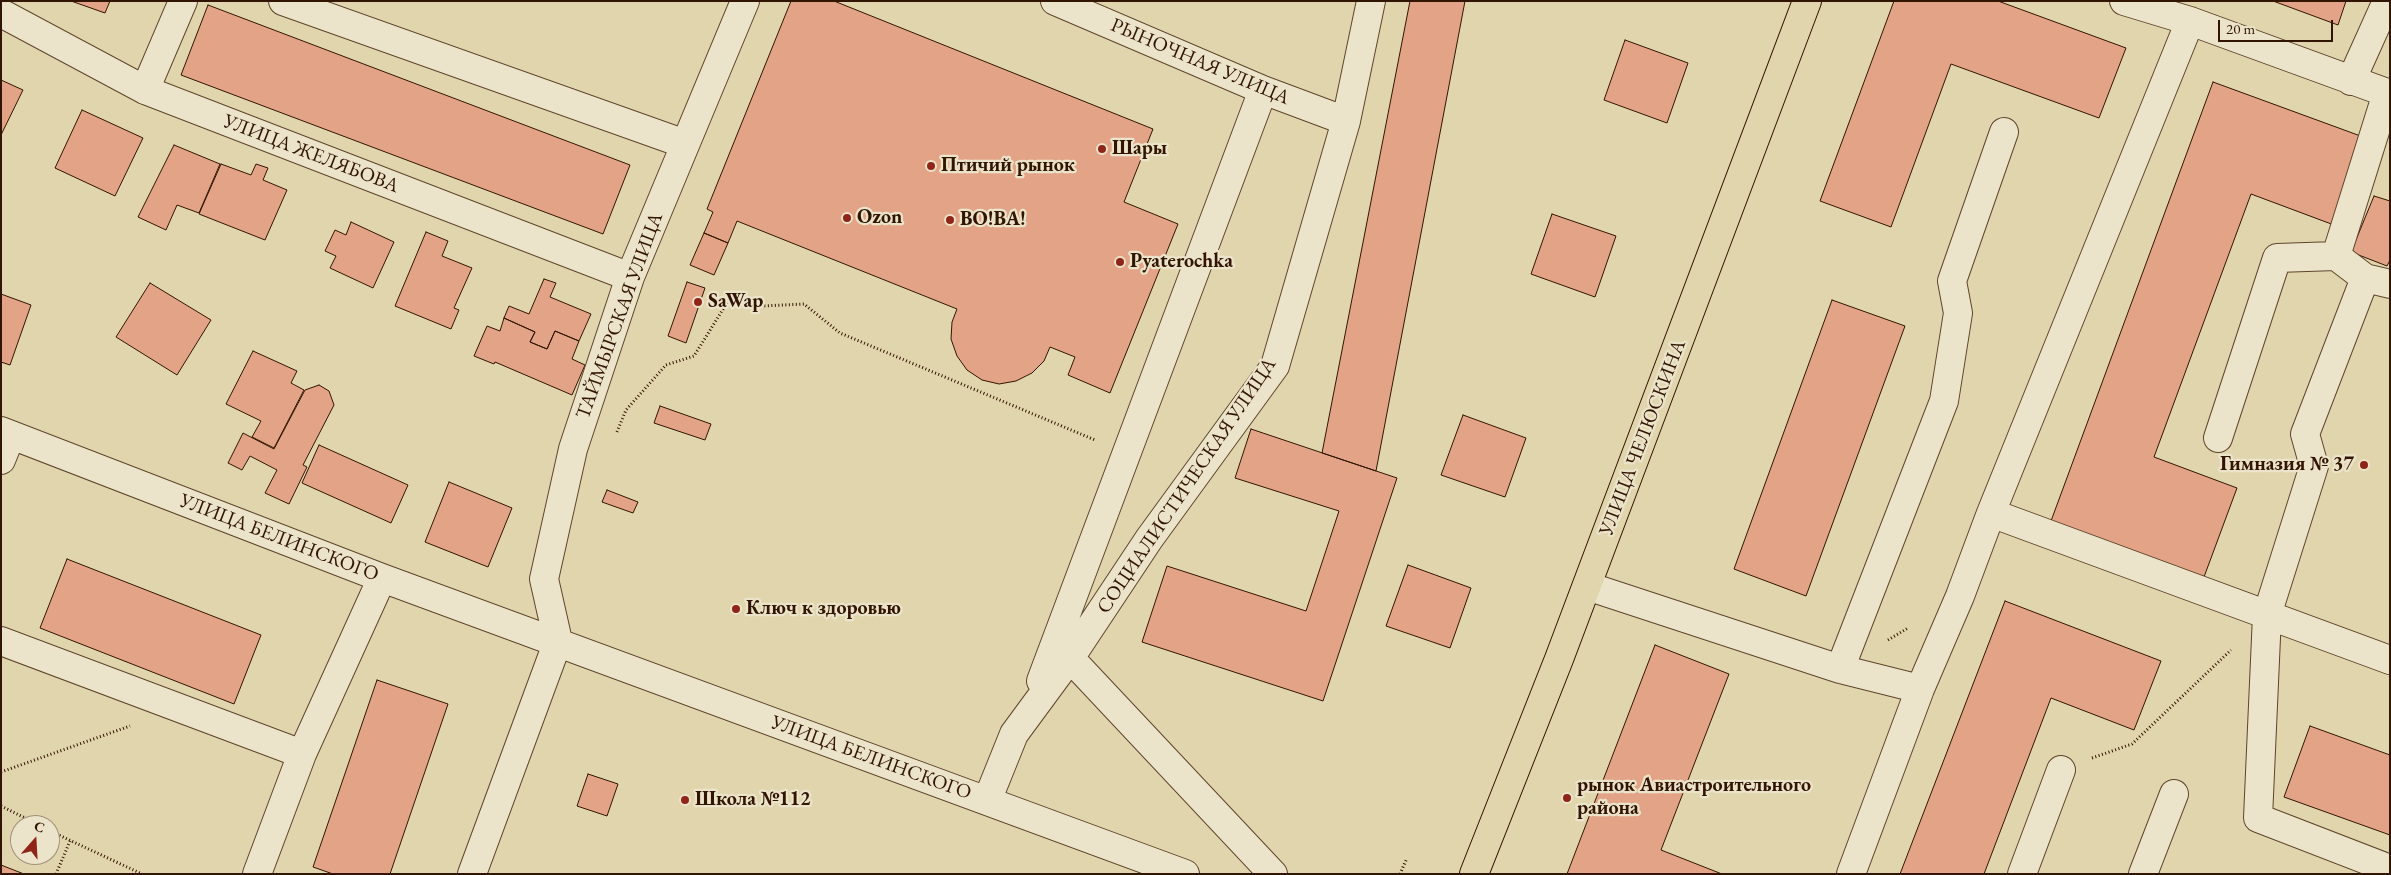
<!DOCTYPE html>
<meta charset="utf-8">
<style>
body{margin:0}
#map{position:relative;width:2391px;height:875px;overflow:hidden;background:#e1d5ad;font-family:"EB Garamond",serif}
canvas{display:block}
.frame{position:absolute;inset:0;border:2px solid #321500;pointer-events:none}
.north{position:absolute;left:10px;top:815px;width:50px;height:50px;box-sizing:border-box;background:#ece4ca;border:1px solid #a29179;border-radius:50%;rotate:19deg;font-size:14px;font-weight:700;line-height:20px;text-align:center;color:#321500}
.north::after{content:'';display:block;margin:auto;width:18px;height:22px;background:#8f2418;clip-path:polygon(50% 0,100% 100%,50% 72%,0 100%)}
.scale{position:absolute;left:2218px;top:20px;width:115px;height:22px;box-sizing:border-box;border:2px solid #321500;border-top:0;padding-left:6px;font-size:15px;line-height:18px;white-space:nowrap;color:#321500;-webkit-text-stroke:4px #ece4ca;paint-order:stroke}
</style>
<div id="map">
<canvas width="2391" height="875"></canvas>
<div class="frame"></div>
<div class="north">С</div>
<div class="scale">20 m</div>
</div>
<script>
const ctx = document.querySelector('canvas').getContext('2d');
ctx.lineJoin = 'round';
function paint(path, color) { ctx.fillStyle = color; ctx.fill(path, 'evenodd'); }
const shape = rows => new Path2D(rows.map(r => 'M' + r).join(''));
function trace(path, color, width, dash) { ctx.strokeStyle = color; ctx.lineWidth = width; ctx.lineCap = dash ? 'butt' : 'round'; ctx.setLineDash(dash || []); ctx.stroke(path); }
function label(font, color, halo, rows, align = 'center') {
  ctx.font = font + ' "EB Garamond",serif'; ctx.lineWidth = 4.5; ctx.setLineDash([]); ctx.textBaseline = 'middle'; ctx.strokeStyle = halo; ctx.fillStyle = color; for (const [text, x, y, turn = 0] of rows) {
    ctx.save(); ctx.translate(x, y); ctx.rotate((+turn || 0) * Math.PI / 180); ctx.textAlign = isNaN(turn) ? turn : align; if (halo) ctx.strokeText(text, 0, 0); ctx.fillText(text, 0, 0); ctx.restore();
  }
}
const building = shape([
 [71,1,110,1,105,13,71,1],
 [791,1,834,1,1153,129,1124,202,1178,224,1110,393,1068,375,1075,357,1050,347,1044,361,1032,373,1016,381,999,384,982,380,967,370,957,356,951,339,952,322,957,309,737,221,728,243,704,233,713,212,707,209,791,1],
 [1410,1,1465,1,1376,471,1322,453,1410,1],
 [1894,1,1998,1,2126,48,2099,118,1951,64,1891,227,1820,201,1894,1],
 [2273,1,2346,1,2338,25,2273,1],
 [208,5,630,165,603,234,181,75,208,5],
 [1625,40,1688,63,1667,123,1604,100,1625,40],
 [1,80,23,90,1,135,1,80],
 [2213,82,2366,138,2334,225,2251,194,2154,457,2237,488,2204,577,2051,521,2213,82],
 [82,110,143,138,115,196,55,168,82,110],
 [174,145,220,164,199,213,177,205,166,230,138,217,174,145],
 [221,164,251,175,256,164,268,168,263,180,287,190,265,240,199,214,221,164],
 [2374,196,2390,201,2390,260,2387,266,2351,252,2374,196],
 [1552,214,1616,236,1595,297,1531,274,1552,214],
 [351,222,394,242,373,288,330,268,336,256,325,251,335,230,346,235,351,222],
 [426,232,448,241,442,256,472,268,454,308,459,310,451,329,395,306,426,232],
 [704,233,728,243,714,275,690,265,704,233],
 [544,279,556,283,550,297,591,314,579,341,555,331,547,349,530,342,535,332,504,318,509,306,529,314,544,279],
 [687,282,705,288,686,343,668,336,687,282],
 [150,283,211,320,177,375,116,337,150,283],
 [1,294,31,305,10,365,1,362,1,294],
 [1832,300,1905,326,1806,596,1734,569,1832,300],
 [504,318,535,332,530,342,547,349,555,331,579,341,572,359,585,365,572,395,495,362,494,364,474,356,487,326,500,331,504,318],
 [253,351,297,371,291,383,304,390,274,448,252,437,261,421,226,404,253,351],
 [319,385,329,391,334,405,303,465,307,467,289,504,265,493,277,470,250,456,242,470,228,463,243,433,274,449,305,390,319,385],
 [660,406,711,424,705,440,654,423,660,406],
 [1463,415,1526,438,1505,497,1441,475,1463,415],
 [1251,429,1397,478,1323,701,1142,642,1167,566,1306,611,1339,511,1235,478,1251,429],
 [319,445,408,485,391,523,302,483,319,445],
 [449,482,512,508,488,567,425,542,449,482],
 [607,490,638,502,633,513,602,502,607,490],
 [67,559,261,635,234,704,40,628,67,559],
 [1408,565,1471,588,1450,648,1386,626,1408,565],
 [2005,601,2161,661,2134,730,2051,698,1984,874,1900,874,2005,601],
 [1655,645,1729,674,1661,850,1722,874,1567,874,1655,645],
 [377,680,448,704,390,874,333,874,313,867,377,680],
 [2310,726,2390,755,2390,835,2284,797,2310,726],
 [588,774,618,784,607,816,577,806,588,774],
 [1,865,24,874,1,874,1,865]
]);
paint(building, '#e2a386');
trace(building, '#321500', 1);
const minor = shape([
 [283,1,685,144],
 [1055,1,1263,90,1346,121],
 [2124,1,2190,21,2390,94],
 [1,13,145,90,630,277],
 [2351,81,2387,1],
 [145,90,183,1],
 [2387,93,2336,256,2365,278,2305,434,2314,466,2267,615,2258,818,2390,869],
 [2365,278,2390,284],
 [1,431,382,578,1185,874],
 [2218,438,2277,258,2336,256],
 [1,460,11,435],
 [1991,513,2390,660],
 [1587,586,1840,669,1920,689],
 [1,641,302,754],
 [558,641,544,579,573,449,630,277,745,1],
 [1070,658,1273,874],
 [1840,669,1944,401,1958,313,1952,281,2004,132],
 [1041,681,1263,90],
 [987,801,1014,734,1070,658,1149,539,1275,366,1346,121,1371,1],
 [257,874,302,754,382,578],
 [472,874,558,641],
 [1851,874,1920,689,1960,596,1991,513,2190,21],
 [2022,874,2061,770],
 [2143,874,2174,794]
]);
const major = shape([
 [1474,874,1559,659,1807,1]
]);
trace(minor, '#5e452b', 30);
trace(major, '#321500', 30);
trace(shape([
 [617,432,626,410,666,365,694,356,730,298,762,306,804,304,840,333,1095,440],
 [1888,640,1908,628],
 [2092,758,2132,744,2231,650],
 [1,772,130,726],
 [1,806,39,825],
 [50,831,142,874],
 [56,874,70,841],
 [1400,874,1407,858]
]), '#321500', 3, [1, 2.5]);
trace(minor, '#ece4ca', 28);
trace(major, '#e1d5ad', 28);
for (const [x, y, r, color] of [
 [1102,149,5,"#8f2418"],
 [931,166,5,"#8f2418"],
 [847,218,5,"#8f2418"],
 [950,220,5,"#8f2418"],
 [1120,262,5,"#8f2418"],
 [698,302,5,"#8f2418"],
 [2364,465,5,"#8f2418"],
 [736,609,5,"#8f2418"],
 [1567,798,5,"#8f2418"],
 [685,800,5,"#8f2418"]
]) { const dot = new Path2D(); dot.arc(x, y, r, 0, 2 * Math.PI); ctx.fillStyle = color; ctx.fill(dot); trace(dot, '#ece4ca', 2); }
label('20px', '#321500', '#ece4ca', [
 ["РЫНОЧНАЯ УЛИЦА",1200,62,23],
 ["УЛИЦА ЖЕЛЯБОВА",311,154,21],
 ["ТАЙМЫРСКАЯ УЛИЦА",620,316,-70],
 ["УЛИЦА ЧЕЛЮСКИНА",1643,438,-69],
 ["СОЦИАЛИСТИЧЕСКАЯ УЛИЦА",1187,486,-56],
 ["УЛИЦА БЕЛИНСКОГО",279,538,21],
 ["УЛИЦА БЕЛИНСКОГО",871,758,20]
]);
label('bold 20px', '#321500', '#ece4ca', [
 ["Шары",1112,149],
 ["Птичий рынок",941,166],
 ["Ozon",857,218],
 ["ВО!ВА!",960,220],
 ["Pyaterochka",1130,262],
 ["SaWap",708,302],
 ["Гимназия № 37",2354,465,"right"],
 ["Ключ к здоровью",746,609],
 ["рынок Авиастроительного",1577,786],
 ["района",1577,809],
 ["Школа №112",695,800]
], 'left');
</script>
